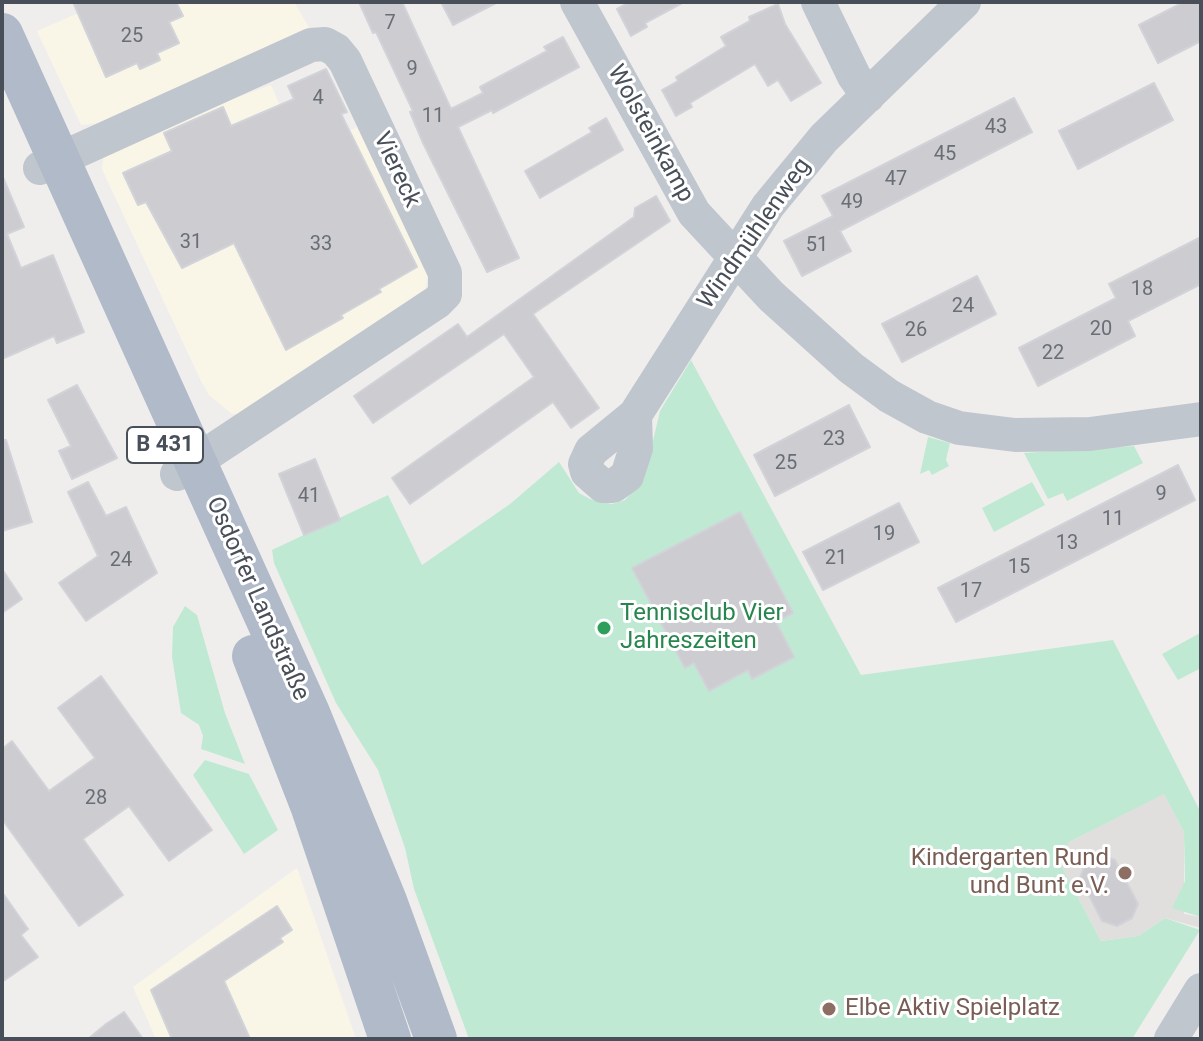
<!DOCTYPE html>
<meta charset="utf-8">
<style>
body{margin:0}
#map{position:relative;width:1203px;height:1041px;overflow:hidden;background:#f0eeed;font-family:Roboto,sans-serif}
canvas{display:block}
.frame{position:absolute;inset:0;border:4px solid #484f58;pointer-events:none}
</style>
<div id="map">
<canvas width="1203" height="1041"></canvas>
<div class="frame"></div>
</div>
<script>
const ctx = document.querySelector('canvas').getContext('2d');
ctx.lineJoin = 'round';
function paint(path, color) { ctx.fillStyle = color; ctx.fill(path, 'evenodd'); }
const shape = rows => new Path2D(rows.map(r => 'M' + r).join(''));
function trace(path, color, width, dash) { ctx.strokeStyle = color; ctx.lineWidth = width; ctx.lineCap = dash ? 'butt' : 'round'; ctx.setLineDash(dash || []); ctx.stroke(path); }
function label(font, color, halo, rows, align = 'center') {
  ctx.font = font + ' Roboto,sans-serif'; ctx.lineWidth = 6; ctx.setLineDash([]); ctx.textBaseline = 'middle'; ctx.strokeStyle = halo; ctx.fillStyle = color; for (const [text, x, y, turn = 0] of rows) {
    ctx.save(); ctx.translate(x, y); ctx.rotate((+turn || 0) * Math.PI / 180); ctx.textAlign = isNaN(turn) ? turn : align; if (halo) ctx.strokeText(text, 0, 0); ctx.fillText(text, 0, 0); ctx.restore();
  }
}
paint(shape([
 [104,2,294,2,311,31,98,123,81,125,37,31],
 [271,85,301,154,357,127,428,272,425,291,244,414,232,414,209,395,201,381,102,169,103,160,113,143],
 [297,868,356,1039,156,1039,133,987]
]), '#f9f6e8');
paint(shape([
 [1164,793,1184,832,1184,914,1201,917,1201,928,1165,918,1138,936,1101,941,1061,865,1069,842]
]), '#e1dfde');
paint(shape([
 [691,360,861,675,1113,640,1201,813,1201,917,1172,908,1185,881,1184,832,1164,794,1069,842,1061,865,1101,941,1138,936,1165,918,1200,930,1132,1039,469,1039,414,889,405,848,378,770,336,703,274,563,272,550,388,495,422,565,510,504,559,462,579,493,590,499,612,504,625,500,644,479,660,411],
 [928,437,950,443,946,460,949,466,932,475,929,470,920,474],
 [1134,446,1143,463,1067,501,1063,493,1048,499,1024,453],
 [1032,482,1045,505,994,532,982,508],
 [185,606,197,615,225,713,245,764,201,749,203,736,199,725,181,713,172,657,173,627],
 [1200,633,1201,668,1178,680,1162,654],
 [205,760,249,774,278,830,244,854,193,775]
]), '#c0e9d4');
const building = shape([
 [73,2,176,2,183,16,169,22,179,43,157,53,160,60,140,69,137,63,106,77,73,2],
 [359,2,402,2,451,109,483,93,480,87,547,51,544,47,563,37,579,67,493,113,492,110,458,127,519,258,487,272,423,143,410,112,413,111,376,32,373,33,359,2],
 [441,2,498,2,453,25,441,2],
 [630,2,684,2,645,23,647,27,631,36,617,9,630,2],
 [1184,2,1201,2,1201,41,1158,63,1139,25,1184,2],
 [778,4,785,24,821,83,791,101,778,80,768,86,755,64,690,103,692,107,676,116,662,90,678,81,676,77,726,46,721,37,750,21,749,17,778,4],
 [326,69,347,112,341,114,417,267,379,289,381,292,341,315,343,318,286,350,234,243,182,268,146,202,138,205,123,173,172,151,164,133,223,107,231,126,294,99,288,86,326,69],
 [1154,83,1173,120,1078,169,1059,131,1154,83],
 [1014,98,1032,132,840,231,851,251,802,276,784,241,833,216,822,196,1014,98],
 [606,118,623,150,540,198,525,171,592,132,589,128,606,118],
 [2,175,24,227,7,234,21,268,53,255,84,332,57,343,54,336,2,359,2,175],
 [656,196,670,221,533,314,599,408,571,428,553,402,410,504,392,478,534,377,504,334,373,423,354,396,458,324,467,337,634,217,635,208,656,196],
 [1201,237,1201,284,1128,321,1135,336,1038,386,1019,348,1116,298,1109,284,1201,237],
 [977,276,996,314,902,362,882,324,977,276],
 [77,385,117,458,72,479,59,451,71,446,48,400,77,385],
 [849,405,870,447,775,496,754,455,849,405],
 [2,440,6,440,32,522,2,531,2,440],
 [315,459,340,520,304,535,279,474,315,459],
 [1178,465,1195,500,956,622,938,588,1178,465],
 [88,482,106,516,126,507,157,573,86,621,59,583,98,556,68,492,88,482],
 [899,503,919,542,823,590,803,552,899,503],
 [740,512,793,613,776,622,794,657,752,679,748,670,709,691,694,663,685,668,632,568,740,512],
 [2,569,22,599,2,613,2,569],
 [101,676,212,830,169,861,129,806,83,839,123,895,79,926,2,819,2,749,12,741,49,791,95,758,58,708,101,676],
 [1101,855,1115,860,1138,904,1132,918,1117,926,1102,921,1080,878,1085,864,1101,855],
 [2,892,28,929,21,935,38,957,2,982,2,892],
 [277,906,292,930,280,938,283,942,224,981,250,1039,172,1039,151,990,277,906],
 [124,1012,143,1039,88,1039,106,1024,124,1012]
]);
paint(building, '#ccccd1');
trace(building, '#d2d3d8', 2);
trace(shape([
 [577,2,694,213,771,296,851,368,889,396,927,417,959,428,1015,435,1090,434,1201,419],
 [818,2,854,76,868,96],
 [40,168,311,45,325,44,336,50,345,61,445,273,445,294,437,302,177,474],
 [635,415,636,448,627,476,613,486,603,486,587,472,585,464,591,451,635,415,768,206,824,138,964,2],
 [1171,1039,1201,990]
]), '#c0c6ce', 34);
trace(shape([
 [2,34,309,713,386,901,436,1039],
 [253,656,312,808,390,1039]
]), '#b0bac9', 42);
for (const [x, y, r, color] of [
 [604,628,8,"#2e9e5b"],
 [1125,873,8,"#8d6e63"],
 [829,1009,8,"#8d6e63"]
]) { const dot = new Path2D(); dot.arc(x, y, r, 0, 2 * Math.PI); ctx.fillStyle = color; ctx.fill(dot); trace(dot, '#fff', 3); }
label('20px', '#696e76', null, [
 ["7",390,24],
 ["25",132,37],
 ["9",412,70],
 ["4",318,99],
 ["11",433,117],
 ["43",996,128],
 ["45",945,155],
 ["47",896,180],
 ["49",852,203],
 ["31",191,243],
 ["33",321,245],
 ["51",817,246],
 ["18",1142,290],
 ["24",963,307],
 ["20",1101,330],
 ["26",916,331],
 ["22",1053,354],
 ["23",834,440],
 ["25",786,464],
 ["9",1161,495],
 ["41",309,497],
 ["11",1113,520],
 ["19",884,535],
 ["13",1067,544],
 ["21",836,559],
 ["24",121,561],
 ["15",1019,568],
 ["17",971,592],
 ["28",96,799]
]);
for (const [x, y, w] of [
 [165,445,76]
]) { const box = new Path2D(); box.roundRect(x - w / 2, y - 18, w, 36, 6); ctx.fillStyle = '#fff'; ctx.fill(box); trace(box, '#484f58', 2); }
label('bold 22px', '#484f58', null, [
 ["B 431",165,445]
]);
label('24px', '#484f58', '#fff', [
 ["Wolsteinkamp",650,134,61],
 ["Viereck",396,170,65],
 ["Windmühlenweg",755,234,-55],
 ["Osdorfer Landstraße",257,599,66]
]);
label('24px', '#27864d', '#fff', [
 ["Tennisclub Vier",620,614],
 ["Jahreszeiten",620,642]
], 'left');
label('24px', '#785e54', '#fff', [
 ["Kindergarten Rund",1109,859],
 ["und Bunt e.V.",1109,887],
 ["Elbe Aktiv Spielplatz",845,1009,"left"]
], 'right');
</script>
